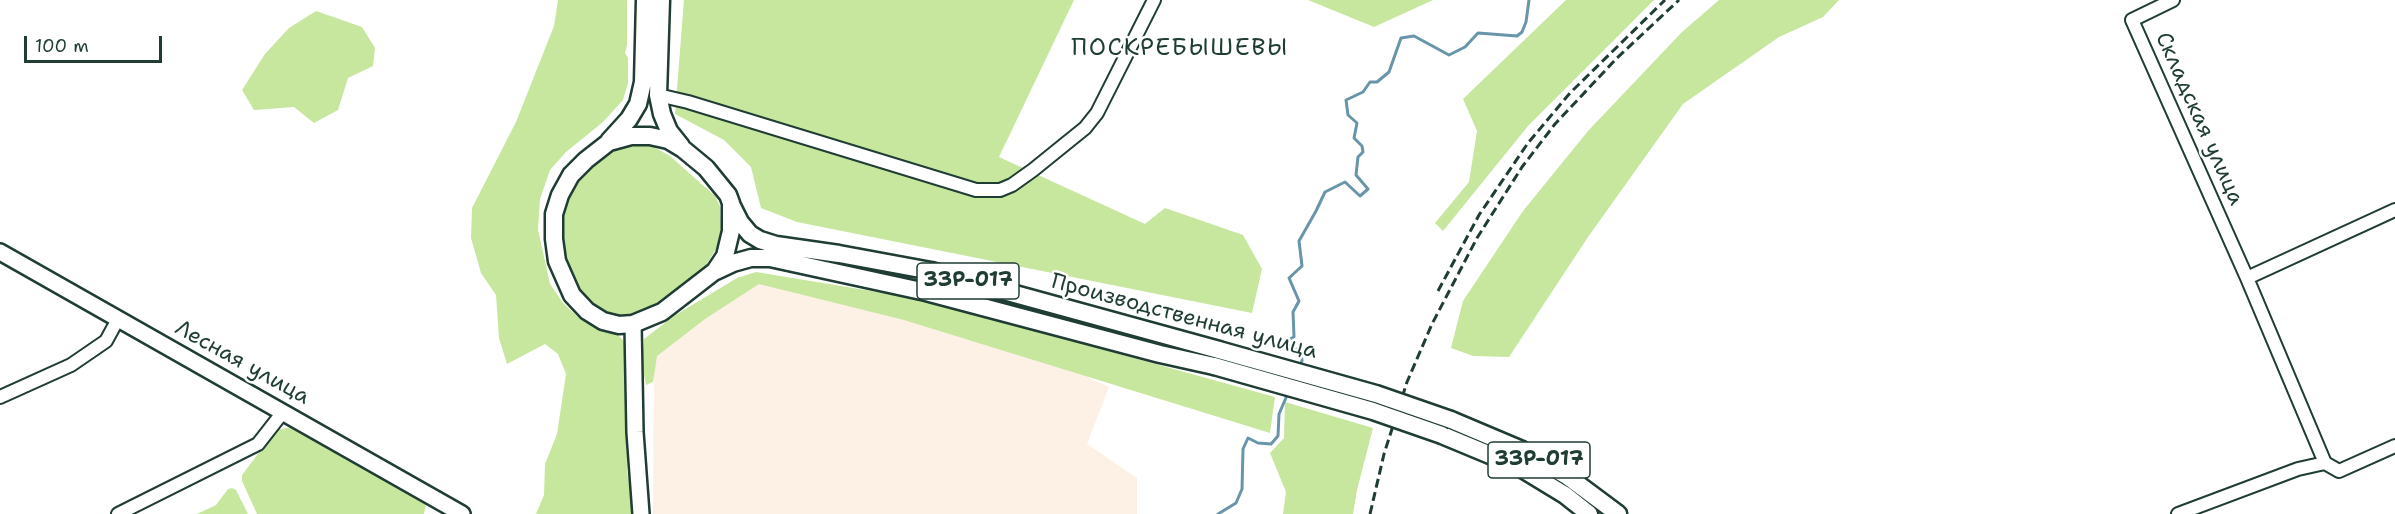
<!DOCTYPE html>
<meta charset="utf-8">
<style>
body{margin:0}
#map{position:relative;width:2395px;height:514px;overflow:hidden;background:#fff;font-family:"Shantell Sans",sans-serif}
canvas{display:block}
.scale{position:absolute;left:24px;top:36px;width:138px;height:27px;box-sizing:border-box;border:3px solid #1f3d34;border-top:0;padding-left:8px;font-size:18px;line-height:21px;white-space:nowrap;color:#1f3d34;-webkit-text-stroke:4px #fff;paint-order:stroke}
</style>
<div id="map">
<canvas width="2395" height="514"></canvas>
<div class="scale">100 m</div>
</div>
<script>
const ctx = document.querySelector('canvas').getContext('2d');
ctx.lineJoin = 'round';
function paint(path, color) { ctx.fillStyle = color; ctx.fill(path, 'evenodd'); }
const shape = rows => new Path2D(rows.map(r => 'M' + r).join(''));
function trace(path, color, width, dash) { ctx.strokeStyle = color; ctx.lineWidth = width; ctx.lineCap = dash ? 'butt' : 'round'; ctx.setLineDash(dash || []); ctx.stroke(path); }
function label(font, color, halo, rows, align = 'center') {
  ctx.font = font + ' "Shantell Sans",sans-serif'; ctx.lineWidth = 5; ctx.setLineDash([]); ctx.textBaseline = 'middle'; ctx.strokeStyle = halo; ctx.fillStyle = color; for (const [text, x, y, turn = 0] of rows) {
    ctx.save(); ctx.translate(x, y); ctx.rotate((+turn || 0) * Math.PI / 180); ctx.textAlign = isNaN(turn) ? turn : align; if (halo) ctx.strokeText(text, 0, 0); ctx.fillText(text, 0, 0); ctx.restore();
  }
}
paint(shape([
 [755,278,996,334,1109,387,1087,444,1137,478,1137,514,653,514,654,345]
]), '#fcf1e4');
paint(shape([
 [558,0,627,0,627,45,625,53,628,58,628,83,623,100,603,122,566,152,550,170,540,199,538,230,550,284,563,303,578,317,595,327,617,334,623,340,625,349,627,471,634,514,536,514,544,495,545,464,557,434,566,374,558,354,545,344,507,364,499,338,496,295,481,273,471,238,472,208,516,122,554,26],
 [684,0,1074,0,999,157,1145,224,1165,208,1243,235,1262,269,1252,313,797,222,761,208,751,167,724,140,675,114],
 [1308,0,1433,0,1374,27],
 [1566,0,1654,0,1528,126,1443,231,1435,223,1469,182,1477,131,1463,99],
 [1719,0,1839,0,1823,17,1779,37,1683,104,1588,237,1509,357,1473,356,1451,348,1463,301,1523,211,1588,131,1682,32],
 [316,11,362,27,375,48,373,66,348,78,338,110,314,123,294,107,254,110,242,90,265,54,289,28],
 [632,142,650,145,670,156,715,196,720,206,721,229,716,249,706,265,680,292,633,317,621,318,606,315,593,307,579,293,566,262,561,236,562,211,568,193,581,176,613,149],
 [756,272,920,299,1275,397,1270,433,904,320,759,284,705,319,657,356,653,382,646,385,642,365,644,339,674,316,737,278],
 [1285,402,1373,428,1357,490,1353,514,1283,514,1286,492,1270,453,1284,438],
 [292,427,426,504,424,514,257,514,242,481,242,475,276,430],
 [232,488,236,490,248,514,197,514,216,505,228,489]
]), '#c7e69e');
trace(shape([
 [1299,368,1302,361,1301,350,1288,347,1288,340,1294,337,1293,312,1299,301,1289,278,1302,266,1299,241,1316,211,1325,192,1345,182,1360,196,1368,189,1356,175,1358,157,1363,152,1362,146,1354,138,1357,123,1348,115,1346,100,1363,92,1370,82,1377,82,1389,72,1401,38,1414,36,1449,55,1465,47,1478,33,1517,36,1522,32,1526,22,1529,0],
 [1218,514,1236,503,1242,489,1243,449,1248,438,1258,443,1271,444,1278,436,1279,414,1288,393]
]), '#6895aa', 3);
const minor = shape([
 [2173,0,2132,20,2247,278,2325,463],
 [658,95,688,102,976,190,1000,190,1012,185,1033,170,1085,128,1097,113,1154,0],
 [2247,278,2395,210],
 [0,397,71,365,106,341,118,319],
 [118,514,258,444,283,412],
 [2178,514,2298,469,2325,463,2339,471,2395,446]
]);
const major = shape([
 [0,252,462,514],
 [633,324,635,432,641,514]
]);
const highway = shape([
 [661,0,658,95,662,114,669,131,681,146],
 [631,136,650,136,668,140,683,149,706,168,728,195,731,203,731,231,725,256,715,271,662,312,633,324,619,325,603,321,587,311,572,295,557,261,554,239,554,214,560,195,571,175,586,160,609,142,631,136],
 [609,141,629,119,638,104,643,82,645,0],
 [732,206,740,222,750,234,760,240,776,245,839,254,931,271,1219,350],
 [716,271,733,263,751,258,770,258,926,292,1160,354,1214,366],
 [1451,420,1522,450,1567,476,1618,514],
 [1442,435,1519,467,1565,495,1589,514]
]);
trace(minor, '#1f3d34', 16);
trace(major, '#1f3d34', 20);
trace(highway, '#1f3d34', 21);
trace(minor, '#fff', 12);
trace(major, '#fff', 15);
trace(highway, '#fff', 16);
trace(shape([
 [1438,291,1479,215,1528,143,1570,93,1665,0],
 [1370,514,1384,454,1407,382,1432,324,1477,238,1522,167,1555,124,1617,58,1679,0]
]), '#1f3d34', 3, [9, 4.5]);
const highwayBridge = shape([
 [1219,350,1376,394,1451,420],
 [1214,366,1373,411,1442,435]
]);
trace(highwayBridge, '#1f3d34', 21, []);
trace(highwayBridge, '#fff', 16);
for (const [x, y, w] of [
 [968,281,102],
 [1539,460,102]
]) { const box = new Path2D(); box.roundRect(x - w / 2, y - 18, w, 36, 4.5); ctx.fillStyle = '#fff'; ctx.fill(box); trace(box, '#1f3d34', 1.5); }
label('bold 21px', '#1f3d34', null, [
 ["33Р-017",968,281],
 ["33Р-017",1539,460]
]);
label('22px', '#1f3d34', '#fff', [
 ["Складская улица",2199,119,66],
 ["Производственная улица",1184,317,15],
 ["Лесная улица",242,363,29]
]);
ctx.letterSpacing = '1.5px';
label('24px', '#1f3d34', '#fff', [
 ["ПОСКРЕБЫШЕВЫ",1180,49]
]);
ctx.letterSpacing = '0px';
</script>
